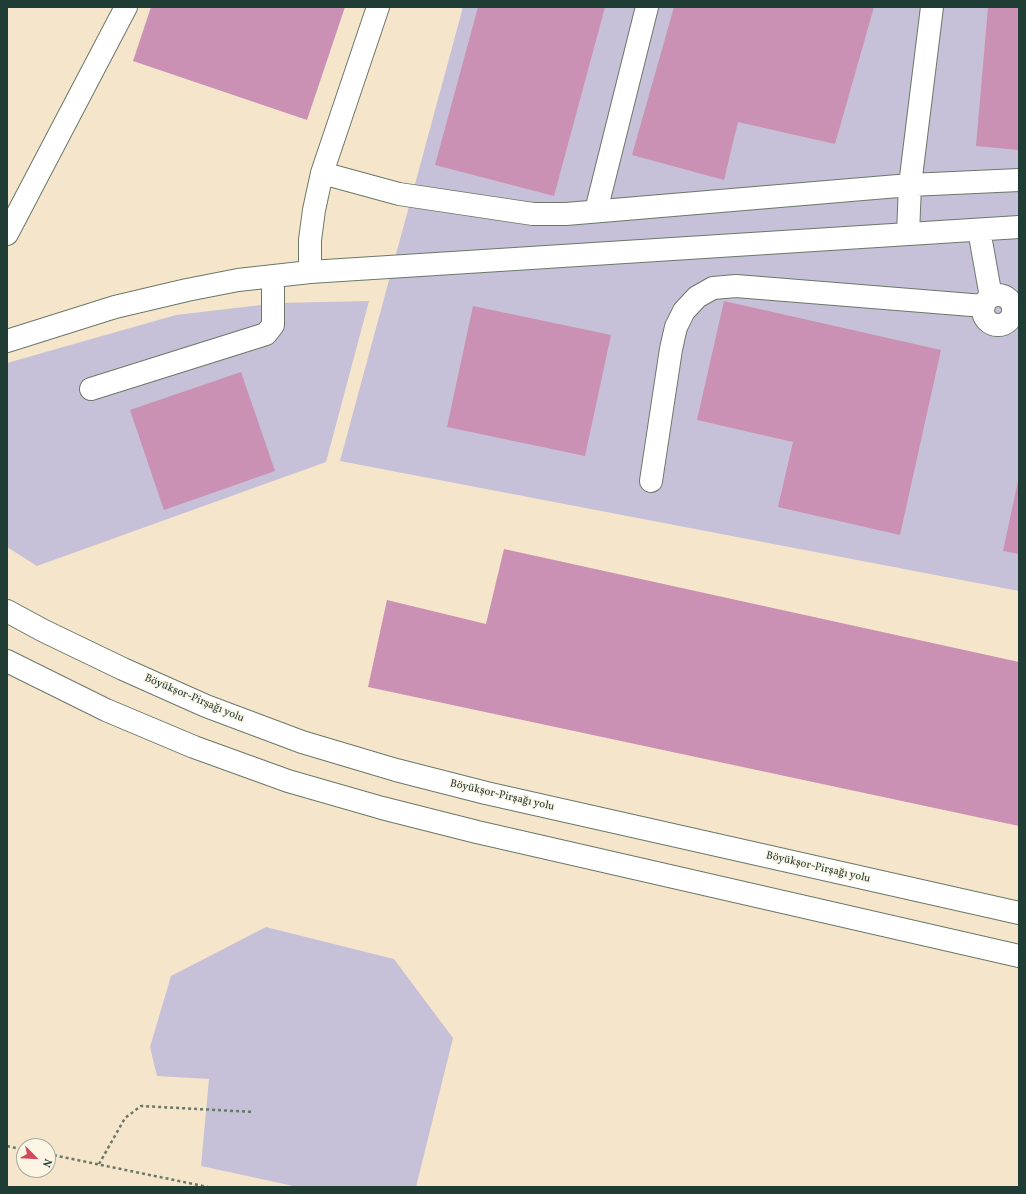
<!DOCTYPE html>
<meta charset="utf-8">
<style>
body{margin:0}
#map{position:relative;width:1026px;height:1194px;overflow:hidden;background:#f5e5ca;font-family:Vollkorn,serif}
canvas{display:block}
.frame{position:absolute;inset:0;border:8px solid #1f3d34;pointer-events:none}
.north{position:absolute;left:16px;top:1138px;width:40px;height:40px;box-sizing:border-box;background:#fcf5e5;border:1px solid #a4ab9e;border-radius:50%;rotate:114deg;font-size:11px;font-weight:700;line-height:16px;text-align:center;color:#1f3d34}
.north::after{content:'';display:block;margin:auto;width:14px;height:18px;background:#d1495b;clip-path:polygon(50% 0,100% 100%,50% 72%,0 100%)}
</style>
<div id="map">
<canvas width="1026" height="1194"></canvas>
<div class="frame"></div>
<div class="north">N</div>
</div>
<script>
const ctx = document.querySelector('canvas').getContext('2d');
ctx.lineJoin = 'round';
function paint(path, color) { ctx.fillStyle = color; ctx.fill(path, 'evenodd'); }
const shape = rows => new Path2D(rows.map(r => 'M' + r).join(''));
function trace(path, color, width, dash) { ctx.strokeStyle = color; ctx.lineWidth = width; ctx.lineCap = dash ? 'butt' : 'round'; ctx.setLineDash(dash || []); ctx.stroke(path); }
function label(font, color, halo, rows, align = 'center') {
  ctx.font = font + ' Vollkorn,serif'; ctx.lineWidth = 3; ctx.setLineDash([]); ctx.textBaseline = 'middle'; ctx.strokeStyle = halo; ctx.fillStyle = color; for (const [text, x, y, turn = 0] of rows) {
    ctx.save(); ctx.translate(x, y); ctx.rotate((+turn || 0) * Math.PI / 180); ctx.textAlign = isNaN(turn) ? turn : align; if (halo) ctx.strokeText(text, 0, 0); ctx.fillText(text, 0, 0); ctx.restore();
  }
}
paint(shape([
 [463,7,1019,7,1019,591,340,461],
 [369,301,326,462,37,566,7,547,7,363,176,315,278,303],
 [266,927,394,959,453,1038,416,1187,298,1187,201,1166,209,1079,157,1076,150,1047,171,976]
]), '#c7c0d9');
paint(shape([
 [151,7,345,7,307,120,133,61],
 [478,7,605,7,554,196,435,165],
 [674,7,874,7,835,144,738,122,724,180,632,155],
 [988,7,1019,7,1019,150,976,146],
 [724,301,941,350,900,535,778,507,793,442,697,420],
 [473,306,611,335,585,456,447,427],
 [241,372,275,471,164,510,130,410],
 [1018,481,1019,481,1019,554,1003,551],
 [504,549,1019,662,1019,826,368,687,387,600,486,624]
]), '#ca91b4');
const minor = shape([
 [932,7,910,185,1019,180],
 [322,173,399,194,533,214,566,214,910,185,908,234],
 [596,211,647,7],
 [979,230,991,297],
 [7,234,126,7],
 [310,272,310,240,314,210,322,173,378,7],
 '983 310a15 15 0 1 1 30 0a15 15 0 1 1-30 0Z',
 [7,341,115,307,187,290,238,280,310,272,1019,227],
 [91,389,266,334,273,325,273,276],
 [651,481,671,349,676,327,684,311,697,297,713,288,736,286,984,306]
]);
const highway = shape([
 [7,611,44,631,123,669,206,706,302,742,396,770,486,793,1019,913],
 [7,661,106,710,194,747,288,781,382,808,477,832,1019,956]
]);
trace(minor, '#6a7868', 24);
trace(highway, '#6a7868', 24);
trace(shape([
 [7,1146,24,1150],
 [48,1154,208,1187],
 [99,1164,125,1118,141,1106,254,1112]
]), '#6a7868', 2.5, [3, 3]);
trace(minor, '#fff', 22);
trace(highway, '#fff', 22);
label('11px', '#1f3d34', '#fcf5e5', [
 ["Böyükşor-Pirşağı yolu",194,699,23],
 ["Böyükşor-Pirşağı yolu",502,796,13],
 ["Böyükşor-Pirşağı yolu",818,868,13]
]);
</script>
